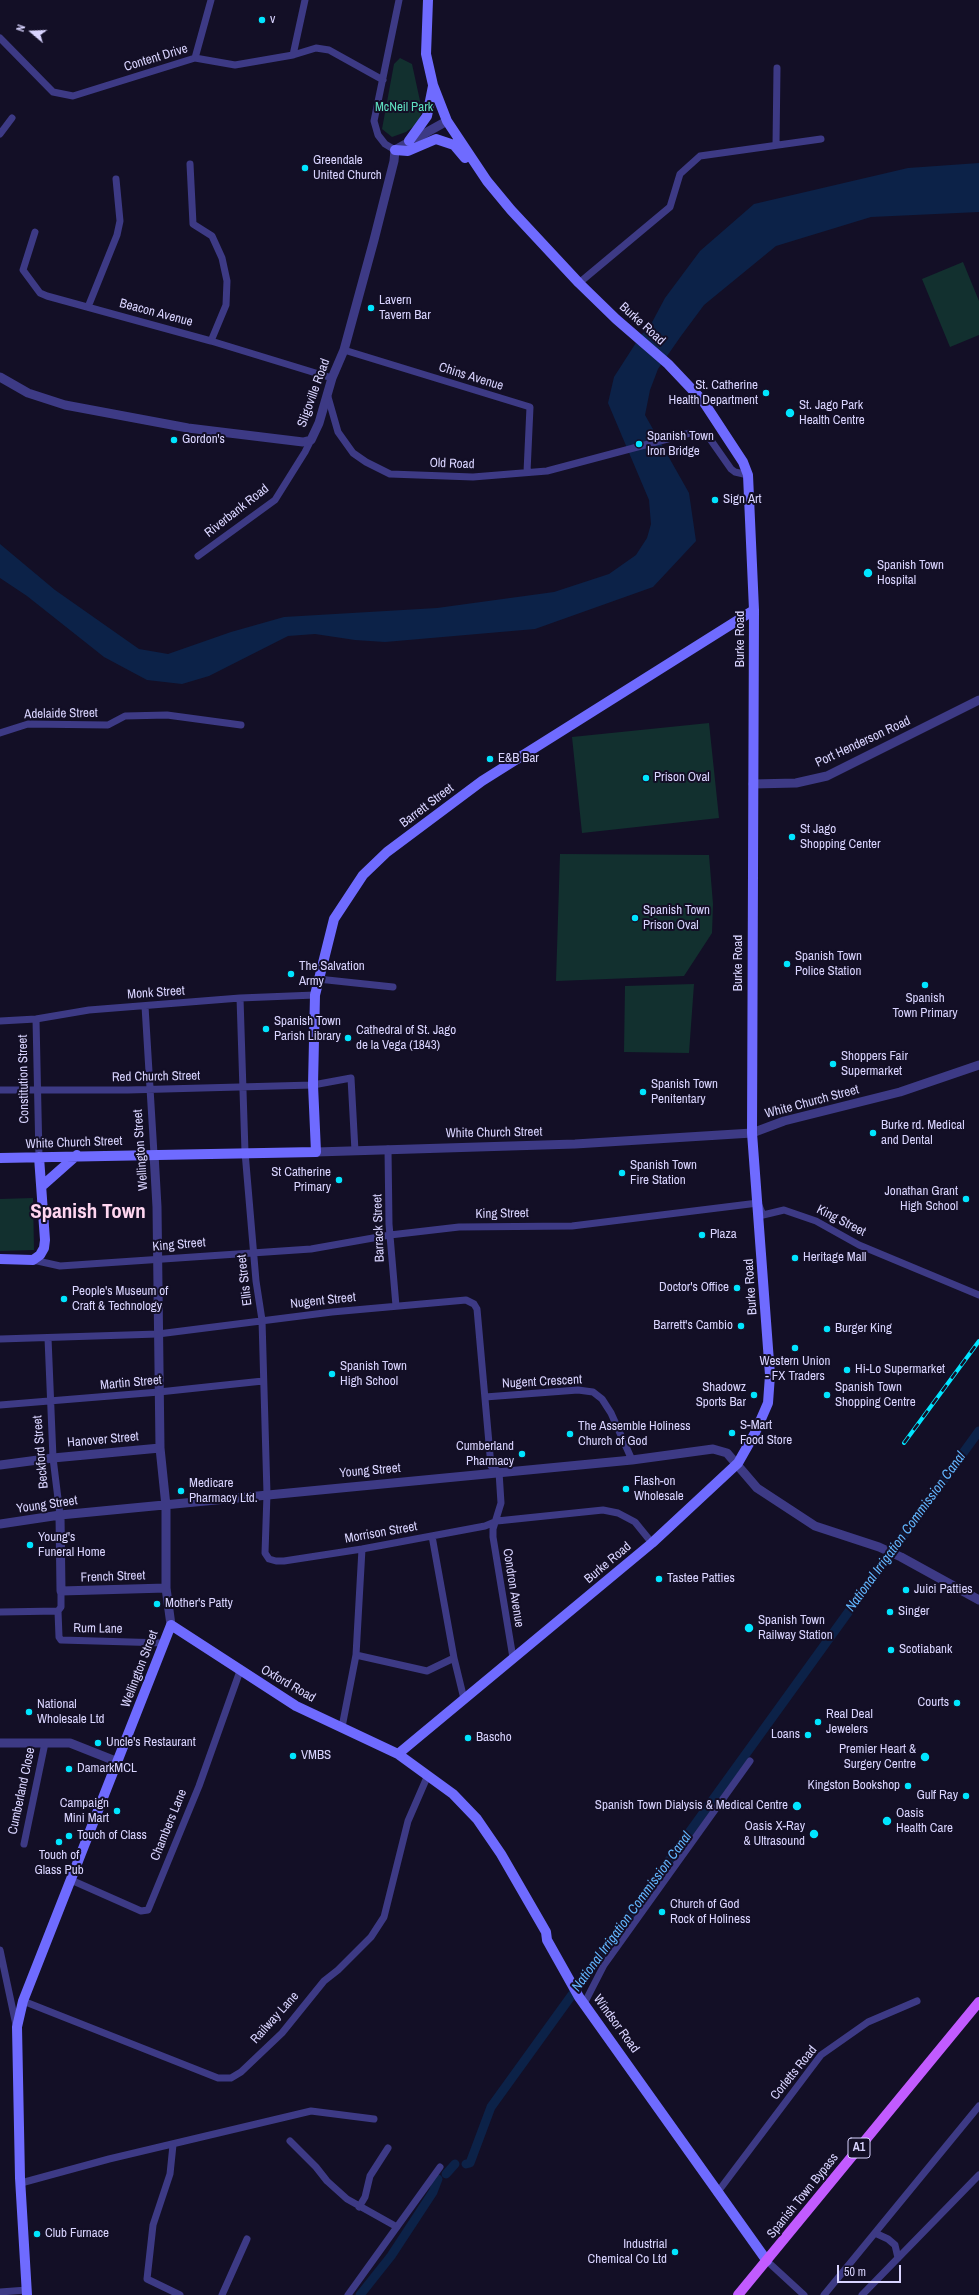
<!DOCTYPE html>
<style>
body{margin:0}
#map{position:relative;width:979px;height:2295px;overflow:hidden;background:#130f26;font-family:"Archivo Narrow",sans-serif}
canvas{display:block}
.north{position:absolute;left:12px;top:12px;width:40px;height:40px;-webkit-text-stroke:3px #130f26;paint-order:stroke;rotate:289deg;font-size:11px;font-weight:700;line-height:16px;text-align:center;color:#d9d4ff}
.north::after{content:'';display:block;margin:auto;width:14px;height:18px;background:#d9d4ff;clip-path:polygon(50% 0,100% 100%,50% 72%,0 100%)}
.scale{position:absolute;left:837px;top:2265px;width:64px;height:18px;box-sizing:border-box;border:2px solid #d9d4ff;border-top:0;padding-left:5px;font-size:12px;line-height:14px;white-space:nowrap;color:#d9d4ff;-webkit-text-stroke:3px #130f26;paint-order:stroke}
</style>
<div id="map">
<canvas width="979" height="2295"></canvas>
<div class="north">N</div>
<div class="scale">50 m</div>
</div>
<script>
const ctx = document.querySelector('canvas').getContext('2d');
ctx.lineJoin = 'round';
function paint(path, color) { ctx.fillStyle = color; ctx.fill(path, 'evenodd'); }
const shape = rows => new Path2D(rows.map(r => 'M' + r).join(''));
function trace(path, color, width, dash) { ctx.strokeStyle = color; ctx.lineWidth = width; ctx.lineCap = dash ? 'butt' : 'round'; ctx.setLineDash(dash || []); ctx.stroke(path); }
function label(font, color, halo, rows, align = 'center') {
  ctx.font = font + ' "Archivo Narrow",sans-serif'; ctx.lineWidth = 4; ctx.setLineDash([]); ctx.textBaseline = 'middle'; ctx.strokeStyle = halo; ctx.fillStyle = color; for (const [text, x, y, turn = 0] of rows) {
    ctx.save(); ctx.translate(x, y); ctx.rotate((+turn || 0) * Math.PI / 180); ctx.textAlign = isNaN(turn) ? turn : align; if (halo) ctx.strokeText(text, 0, 0); ctx.fillText(text, 0, 0); ctx.restore();
  }
}
paint(shape([
 [400,58,412,64,422,110,418,123,406,132,392,137,382,129,394,64],
 [963,262,979,301,979,335,950,347,922,279],
 [709,723,719,818,582,833,572,737],
 [560,854,709,855,713,904,712,933,684,976,556,981],
 [694,984,689,1053,624,1052,625,986],
 [33,1198,34,1250,0,1251,0,1199]
]), '#12302f');
paint(shape([
 [979,163,979,212,871,217,776,246,704,305,681,336,658,369,650,390,645,415,689,493,696,541,653,587,535,629,385,642,355,640,315,634,288,636,209,676,182,684,147,680,104,657,27,596,0,578,0,544,55,590,139,649,168,654,231,632,284,617,437,608,554,592,609,574,636,555,647,538,651,524,649,500,608,403,614,377,641,335,649,328,665,298,700,251,754,204,908,168]
]), '#0c2248');
trace(shape([
 [466,2164,470,2163,491,2107,979,1431],
 [446,2174,455,2164],
 [360,2295,391,2256,433,2192,438,2179]
]), '#0c2248', 9);
trace(shape([
 [0,38,53,92,73,96,195,58,235,65,293,55,316,48,329,50,383,80],
 [293,55,305,0],
 [195,58,211,0],
 [0,134,12,118],
 [776,145,777,68],
 [395,150,385,144,378,135,374,121,399,0],
 [190,164,193,224,212,236,222,258,227,281,226,305,211,341],
 [35,232,23,270,40,293,47,296,211,341,332,378],
 [579,283,670,207,680,174,700,156,821,139],
 [88,307,117,235,120,221,116,179],
 [344,350,530,407,527,472],
 [328,397,338,432,353,453,366,462,390,474,473,477,547,471,690,433,710,439,731,469,735,472,748,475],
 [198,556,275,500,305,452,311,440],
 [0,733,28,724,108,725,125,716,167,715,241,725],
 [318,979,393,987],
 [240,998,245,1152,256,1281,262,1320,267,1494,265,1553,269,1559,276,1561,284,1561,362,1549,485,1526,497,1521,603,1510,618,1513,635,1522,652,1543],
 [145,1006,154,1154],
 [36,1019,39,1157],
 [0,1021,36,1019,89,1010,240,998,315,995],
 [0,1090,128,1090,313,1085,351,1078,355,1151],
 [388,1149,389,1224,396,1306],
 [33,1260,60,1266,311,1249,390,1235,459,1227,572,1226,758,1203,763,1215,784,1210,816,1221,859,1245,979,1295],
 [48,1338,53,1458,60,1515],
 [0,1339,158,1334,332,1312,466,1300,474,1304,477,1309,491,1466,499,1472,501,1503,493,1529,493,1537,513,1658],
 [485,1397,578,1390,593,1392,602,1399,611,1413,632,1460],
 [0,1405,159,1392,263,1381],
 [432,1536,454,1658,464,1699],
 [61,1591,61,1607,58,1611,59,1637,61,1640,165,1643],
 [0,1612,58,1611],
 [356,1655,427,1671,454,1658],
 [342,1727,356,1655,362,1549],
 [24,1844,45,1743],
 [71,1880,141,1911,148,1910,199,1786,240,1671],
 [0,1950,16,2025],
 [23,2001,218,2078,231,2078,241,2072,282,2033,324,1981,338,1970,371,1937,384,1917,408,1821,428,1775],
 [585,2002,604,1965,750,1761],
 [290,2141,316,2167,327,2181,347,2199,397,2227],
 [173,2145,170,2174,153,2225,147,2279,180,2295],
 [21,2183,109,2159,311,2111,374,2119],
 [717,2193,821,2055,868,2022,917,2001],
 [359,2207,365,2197,370,2176,388,2148],
 [875,2233,888,2239,895,2245,898,2258],
 [767,2261,804,2295],
 [0,2292,27,2290],
 [222,2295,247,2239],
 [348,2295,440,2167],
 [824,2295,979,2106],
 [862,2295,979,2175]
]), '#3d3a85', 7);
trace(shape([
 [0,377,28,393,65,405,188,428,303,442,311,440,319,423,332,378,344,350,374,240,394,161,395,150,447,121],
 [753,784,796,783,827,776,979,700],
 [316,1152,575,1144,752,1133,784,1121,900,1092,979,1065],
 [154,1154,157,1207,160,1448,166,1506,166,1588,171,1625],
 [0,1465,53,1458,160,1448],
 [60,1515,61,1591,166,1588],
 [0,1524,60,1515,632,1460,713,1449,727,1453,757,1488,815,1526,879,1547,901,1557,979,1600],
 [0,1743,70,1743,118,1762]
]), '#3d3a85', 9);
trace(shape([
 [409,141,427,116,433,86],
 [395,150,408,151,436,139,454,145,465,158],
 [0,1158,316,1152,313,1085,315,995,334,919,363,875,387,852,482,781,754,610],
 [42,1186,77,1155],
 [0,1259,33,1260,40,1255,44,1248,45,1240,39,1157],
 [398,1754,652,1543,738,1463,755,1433,768,1403,770,1375,752,1133,754,610,748,475,743,462,703,401,668,364,616,319,579,283,511,210,487,181,447,121,433,85,426,54,428,0],
 [27,2295,20,2178,17,2027,23,2001,171,1625,296,1706,398,1754,453,1794,477,1819,501,1854,546,1932,547,1940,579,1997,767,2261]
]), '#6f6bff', 10);
trace(shape([
 [738,2295,979,2002]
]), '#c25bff', 10);
const rail = shape([
 [904,1443,979,1341]
]);
trace(rail, '#00e5ff', 4);
trace(rail, '#130f26', 2.5, [8]);
for (const [x, y, r, color] of [
 [262,20,4,"#00e5ff"],
 [305,168,4,"#00e5ff"],
 [371,308,4,"#00e5ff"],
 [766,393,4,"#00e5ff"],
 [790,413,5,"#00e5ff"],
 [174,440,4,"#00e5ff"],
 [639,444,4,"#00e5ff"],
 [715,500,4,"#00e5ff"],
 [868,573,5,"#00e5ff"],
 [490,759,4,"#00e5ff"],
 [646,778,4,"#00e5ff"],
 [792,837,4,"#00e5ff"],
 [635,918,4,"#00e5ff"],
 [787,964,4,"#00e5ff"],
 [291,974,4,"#00e5ff"],
 [925,985,4,"#00e5ff"],
 [266,1029,4,"#00e5ff"],
 [348,1038,4,"#00e5ff"],
 [833,1064,4,"#00e5ff"],
 [643,1092,4,"#00e5ff"],
 [873,1133,4,"#00e5ff"],
 [622,1173,4,"#00e5ff"],
 [339,1180,4,"#00e5ff"],
 [966,1199,4,"#00e5ff"],
 [702,1235,4,"#00e5ff"],
 [795,1258,4,"#00e5ff"],
 [737,1288,4,"#00e5ff"],
 [64,1299,4,"#00e5ff"],
 [741,1326,4,"#00e5ff"],
 [827,1329,4,"#00e5ff"],
 [795,1348,4,"#00e5ff"],
 [847,1370,4,"#00e5ff"],
 [332,1374,4,"#00e5ff"],
 [754,1395,4,"#00e5ff"],
 [827,1395,4,"#00e5ff"],
 [732,1433,4,"#00e5ff"],
 [570,1434,4,"#00e5ff"],
 [522,1454,4,"#00e5ff"],
 [626,1489,4,"#00e5ff"],
 [181,1491,4,"#00e5ff"],
 [30,1545,4,"#00e5ff"],
 [659,1579,4,"#00e5ff"],
 [906,1590,4,"#00e5ff"],
 [157,1604,4,"#00e5ff"],
 [890,1612,4,"#00e5ff"],
 [749,1628,5,"#00e5ff"],
 [891,1650,4,"#00e5ff"],
 [957,1703,4,"#00e5ff"],
 [29,1712,4,"#00e5ff"],
 [818,1722,4,"#00e5ff"],
 [808,1735,4,"#00e5ff"],
 [468,1738,4,"#00e5ff"],
 [98,1743,4,"#00e5ff"],
 [293,1756,4,"#00e5ff"],
 [925,1757,5,"#00e5ff"],
 [69,1769,4,"#00e5ff"],
 [908,1786,4,"#00e5ff"],
 [966,1796,4,"#00e5ff"],
 [797,1806,5,"#00e5ff"],
 [117,1811,4,"#00e5ff"],
 [887,1821,5,"#00e5ff"],
 [814,1834,5,"#00e5ff"],
 [69,1836,4,"#00e5ff"],
 [59,1842,4,"#00e5ff"],
 [662,1912,4,"#00e5ff"],
 [37,2234,4,"#00e5ff"],
 [675,2252,4,"#00e5ff"]
]) { const dot = new Path2D(); dot.arc(x, y, r, 0, 2 * Math.PI); ctx.fillStyle = color; ctx.fill(dot); trace(dot, '#130f26', 1.5); }
for (const [x, y, w] of [
 [859,2148,22]
]) { const box = new Path2D(); box.roundRect(x - w / 2, y - 10, w, 20, 3); ctx.fillStyle = '#130f26'; ctx.fill(box); trace(box, '#d9d4ff', 1); }
label('bold 12px', '#d9d4ff', null, [
 ["A1",859,2148]
]);
label('13px', '#d9d4ff', '#130f26', [
 ["v",270,20],
 ["Greendale",313,161],
 ["United Church",313,176],
 ["Lavern",379,301],
 ["Tavern Bar",379,316],
 ["St. Catherine",758,386,"right"],
 ["Health Department",758,401,"right"],
 ["St. Jago Park",799,406],
 ["Health Centre",799,421],
 ["Spanish Town",647,437],
 ["Iron Bridge",647,452],
 ["Gordon's",182,440],
 ["Sign Art",723,500],
 ["Spanish Town",877,566],
 ["Hospital",877,581],
 ["E&B Bar",498,759],
 ["Prison Oval",654,778],
 ["St Jago",800,830],
 ["Shopping Center",800,845],
 ["Spanish Town",643,911],
 ["Prison Oval",643,926],
 ["Spanish Town",795,957],
 ["Police Station",795,972],
 ["The Salvation",299,967],
 ["Army",299,982],
 ["Spanish",925,999,"center"],
 ["Town Primary",925,1014,"center"],
 ["Spanish Town",274,1022],
 ["Parish Library",274,1037],
 ["Cathedral of St. Jago",356,1031],
 ["de la Vega (1843)",356,1046],
 ["Shoppers Fair",841,1057],
 ["Supermarket",841,1072],
 ["Spanish Town",651,1085],
 ["Penitentary",651,1100],
 ["Burke rd. Medical",881,1126],
 ["and Dental",881,1141],
 ["Spanish Town",630,1166],
 ["Fire Station",630,1181],
 ["St Catherine",331,1173,"right"],
 ["Primary",331,1188,"right"],
 ["Jonathan Grant",958,1192,"right"],
 ["High School",958,1207,"right"],
 ["Plaza",710,1235],
 ["Heritage Mall",803,1258],
 ["Doctor's Office",729,1288,"right"],
 ["People's Museum of",72,1292],
 ["Craft & Technology",72,1307],
 ["Barrett's Cambio",733,1326,"right"],
 ["Burger King",835,1329],
 ["Western Union",795,1362,"center"],
 ["- FX Traders",795,1377,"center"],
 ["Spanish Town",340,1367],
 ["High School",340,1382],
 ["Hi-Lo Supermarket",855,1370],
 ["Shadowz",746,1388,"right"],
 ["Sports Bar",746,1403,"right"],
 ["Spanish Town",835,1388],
 ["Shopping Centre",835,1403],
 ["S-Mart",740,1426],
 ["Food Store",740,1441],
 ["The Assemble Holiness",578,1427],
 ["Church of God",578,1442],
 ["Cumberland",514,1447,"right"],
 ["Pharmacy",514,1462,"right"],
 ["Flash-on",634,1482],
 ["Wholesale",634,1497],
 ["Medicare",189,1484],
 ["Pharmacy Ltd.",189,1499],
 ["Young's",38,1538],
 ["Funeral Home",38,1553],
 ["Tastee Patties",667,1579],
 ["Juici Patties",914,1590],
 ["Mother's Patty",165,1604],
 ["Singer",898,1612],
 ["Spanish Town",758,1621],
 ["Railway Station",758,1636],
 ["Scotiabank",899,1650],
 ["Courts",949,1703,"right"],
 ["National",37,1705],
 ["Wholesale Ltd",37,1720],
 ["Real Deal",826,1715],
 ["Jewelers",826,1730],
 ["Loans",800,1735,"right"],
 ["Bascho",476,1738],
 ["Uncle's Restaurant",106,1743],
 ["Premier Heart &",916,1750,"right"],
 ["Surgery Centre",916,1765,"right"],
 ["VMBS",301,1756],
 ["DamarkMCL",77,1769],
 ["Kingston Bookshop",900,1786,"right"],
 ["Gulf Ray",958,1796,"right"],
 ["Campaign",109,1804,"right"],
 ["Mini Mart",109,1819,"right"],
 ["Spanish Town Dialysis & Medical Centre",788,1806,"right"],
 ["Oasis",896,1814],
 ["Health Care",896,1829],
 ["Oasis X-Ray",805,1827,"right"],
 ["& Ultrasound",805,1842,"right"],
 ["Touch of Class",77,1836],
 ["Touch of",59,1856,"center"],
 ["Glass Pub",59,1871,"center"],
 ["Church of God",670,1905],
 ["Rock of Holiness",670,1920],
 ["Club Furnace",45,2234],
 ["Industrial",667,2245,"right"],
 ["Chemical Co Ltd",667,2260,"right"]
], 'left');
label('13px', '#d9d4ff', '#130f26', [
 ["Content Drive",156,58,-17],
 ["Beacon Avenue",156,313,15],
 ["Burke Road",642,324,42],
 ["Chins Avenue",471,377,17],
 ["Sligoville Road",314,393,-70],
 ["Old Road",452,464,2],
 ["Riverbank Road",237,511,-38],
 ["Burke Road",741,639,-90],
 ["Adelaide Street",61,714,-1],
 ["Port Henderson Road",863,742,-25],
 ["Barrett Street",427,806,-37],
 ["Burke Road",739,963,-90],
 ["Monk Street",156,993,-4],
 ["Red Church Street",156,1077,-1],
 ["Constitution Street",24,1079,-91],
 ["White Church Street",812,1102,-15],
 ["White Church Street",494,1133,-1],
 ["White Church Street",74,1143,-2],
 ["Wellington Street",141,1150,-94],
 ["King Street",502,1214,-1],
 ["King Street",841,1221,27],
 ["Barrack Street",379,1228,-92],
 ["King Street",179,1245,-5],
 ["Ellis Street",245,1280,-97],
 ["Burke Road",751,1287,-94],
 ["Nugent Street",323,1301,-6],
 ["Nugent Crescent",542,1382,-3],
 ["Martin Street",131,1383,-5],
 ["Hanover Street",103,1440,-5],
 ["Beckford Street",41,1452,-95],
 ["Young Street",370,1471,-5],
 ["Young Street",47,1505,-8],
 ["Morrison Street",381,1533,-10],
 ["Burke Road",608,1563,-40],
 ["French Street",113,1577,-2],
 ["Condron Avenue",513,1588,81],
 ["Rum Lane",98,1629,1],
 ["Wellington Street",140,1669,-69],
 ["Oxford Road",288,1684,30],
 ["Cumberland Close",22,1791,-78],
 ["Chambers Lane",169,1825,-68],
 ["Railway Lane",275,2018,-48],
 ["Windsor Road",616,2024,54],
 ["Corletts Road",794,2073,-51],
 ["Spanish Town Bypass",803,2196,-51]
]);
label('13px', '#5fe0c0', '#130f26', [
 ["McNeil Park",404,108]
]);
label('italic 14px', '#62b6ff', '#130f26', [
 ["National Irrigation Commission Canal",906,1532,-54],
 ["National Irrigation Commission Canal",632,1912,-54]
]);
label('bold 21px', '#ffd6f0', '#130f26', [
 ["Spanish Town",88,1212]
]);
</script>
